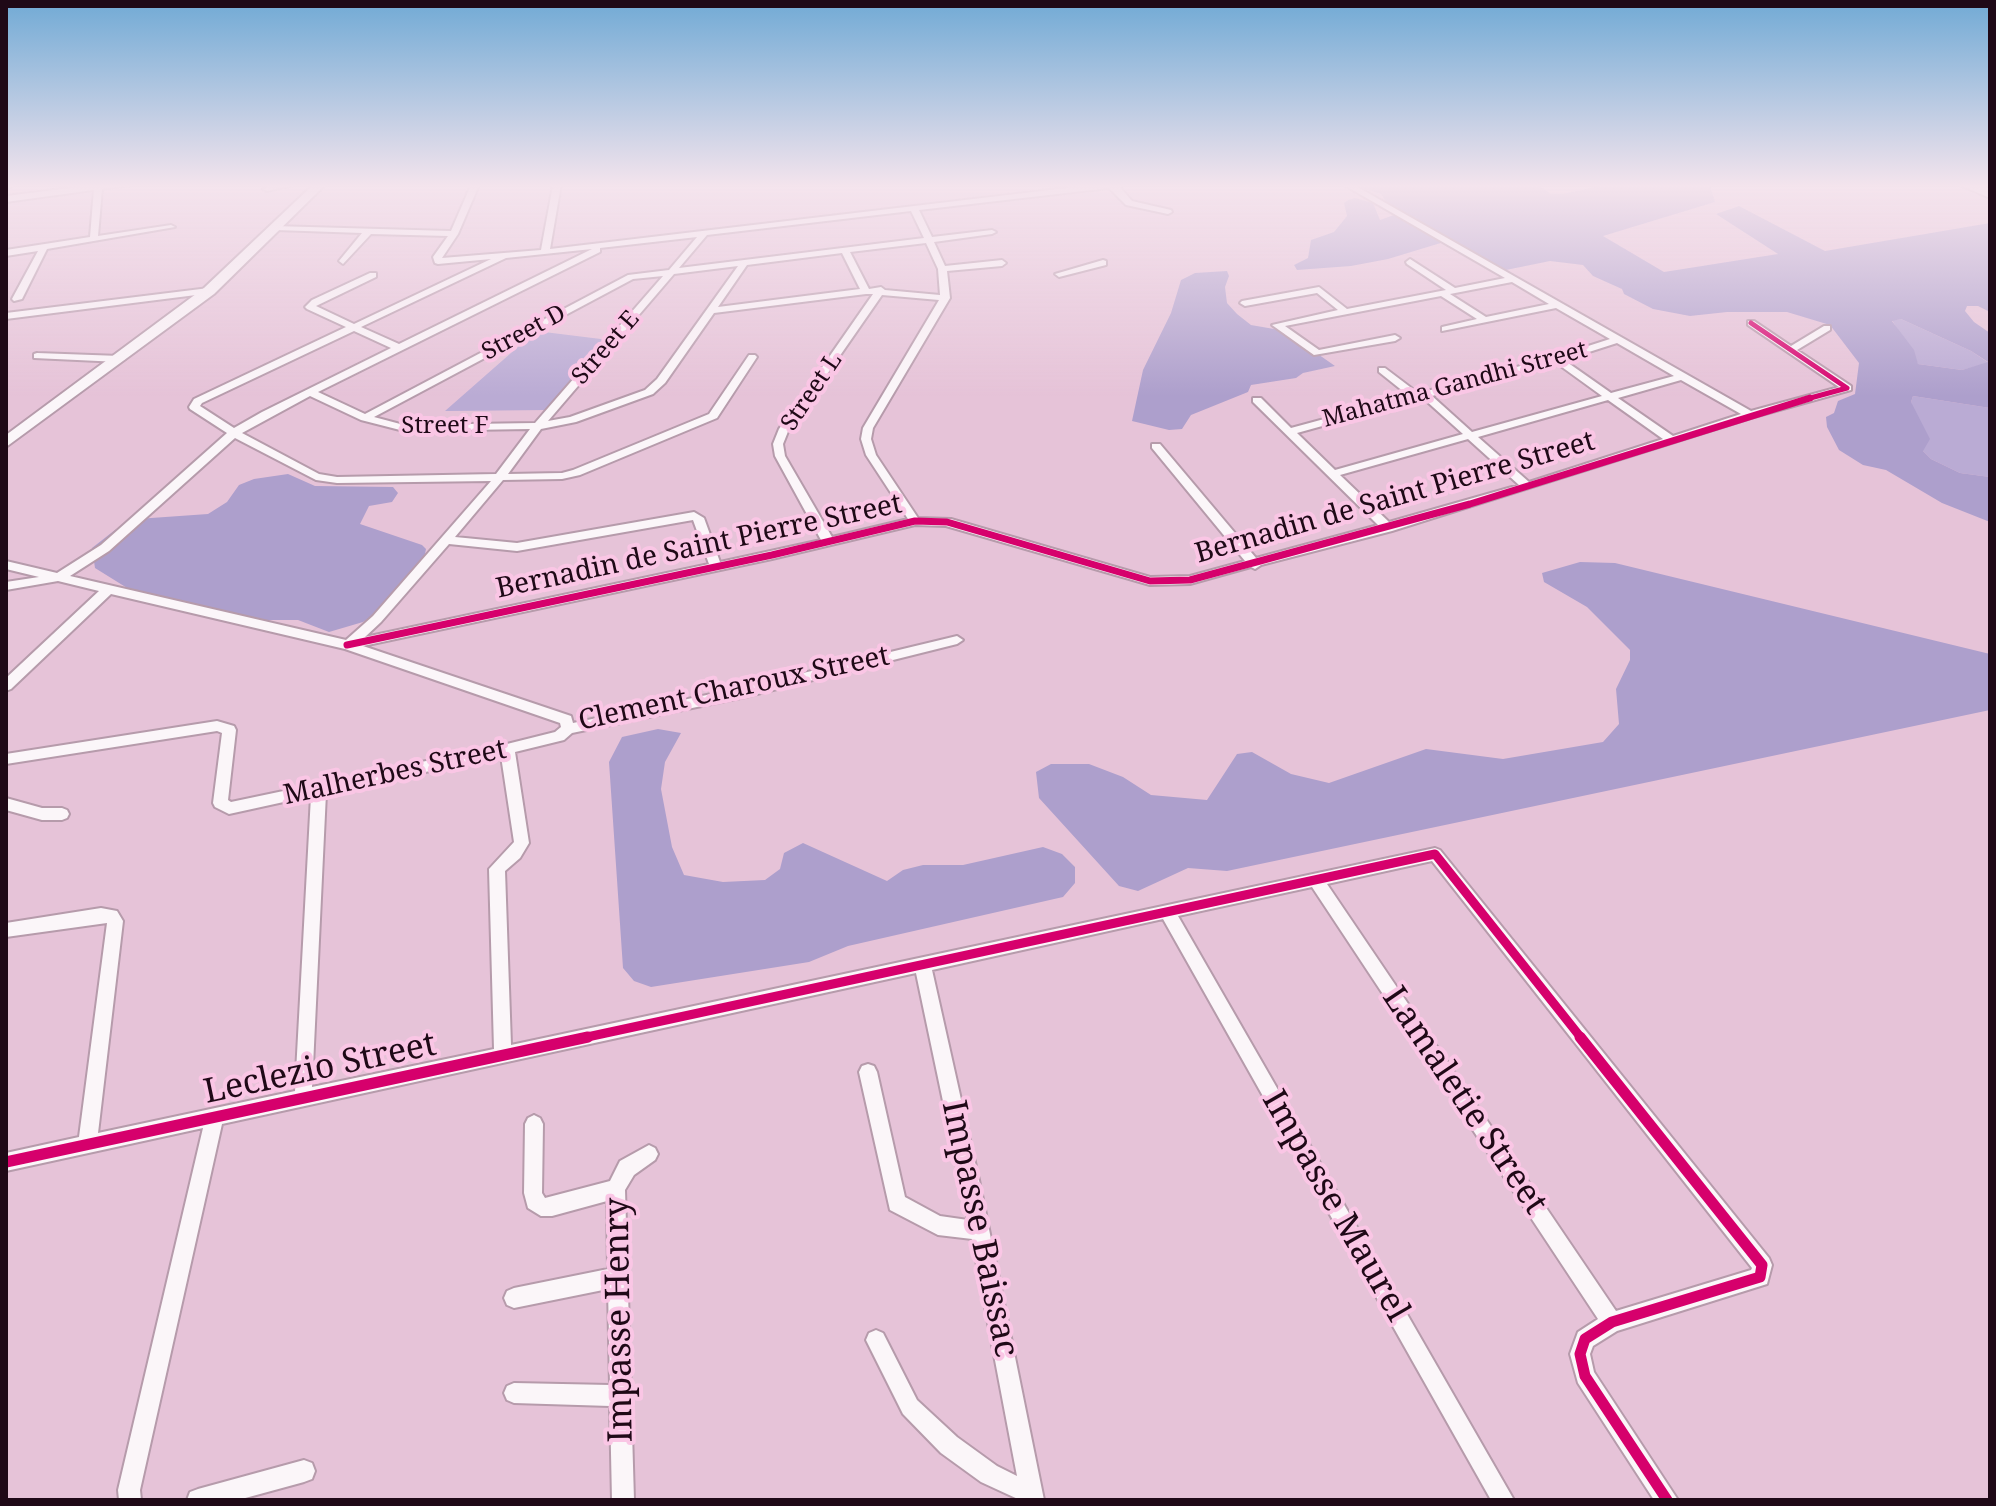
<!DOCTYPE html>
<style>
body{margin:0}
#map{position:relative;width:1996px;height:1506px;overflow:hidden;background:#e6c3d8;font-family:"Noto Serif",serif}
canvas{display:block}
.frame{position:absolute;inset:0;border:8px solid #1f0917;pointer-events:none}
</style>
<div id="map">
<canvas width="1996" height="1506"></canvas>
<div class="frame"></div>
</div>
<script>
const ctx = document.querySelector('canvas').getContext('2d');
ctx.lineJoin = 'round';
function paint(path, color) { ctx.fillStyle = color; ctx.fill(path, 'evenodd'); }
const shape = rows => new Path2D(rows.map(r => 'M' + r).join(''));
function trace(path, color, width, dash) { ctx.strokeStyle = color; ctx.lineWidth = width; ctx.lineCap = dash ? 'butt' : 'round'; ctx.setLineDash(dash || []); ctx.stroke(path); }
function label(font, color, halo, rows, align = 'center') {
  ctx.font = font + ' "Noto Serif",serif'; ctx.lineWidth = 8; ctx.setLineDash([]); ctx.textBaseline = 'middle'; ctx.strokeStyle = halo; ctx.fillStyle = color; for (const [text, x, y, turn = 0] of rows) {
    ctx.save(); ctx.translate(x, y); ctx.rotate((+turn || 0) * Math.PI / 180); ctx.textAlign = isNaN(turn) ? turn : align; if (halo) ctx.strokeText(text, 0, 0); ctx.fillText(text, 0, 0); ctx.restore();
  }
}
paint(shape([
 [1901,319,1971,351,1989,363,1962,370,1918,364,1892,320],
 [536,331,609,340,549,410,445,411],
 [1913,396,1990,408,1990,477,1960,473,1931,459,1923,451,1911,402]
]), '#baabd4');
paint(shape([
 [1351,185,1538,185,1551,194,1562,194,1605,185,1710,185,1715,202,1603,236,1664,272,1778,254,1716,214,1739,206,1825,251,1990,223,1990,312,1978,306,1967,306,1965,311,1974,322,1990,333,1990,408,1913,396,1911,402,1930,439,1923,451,1931,459,1960,473,1990,477,1990,522,1942,503,1886,470,1863,465,1839,450,1827,427,1826,417,1834,413,1838,401,1855,394,1859,363,1830,325,1787,312,1727,312,1690,316,1653,309,1624,294,1622,289,1593,276,1583,265,1550,261,1506,270,1444,242,1388,259,1351,266,1297,270,1294,265,1308,258,1311,240,1334,232,1347,216,1344,203,1348,200,1355,198,1373,203,1380,220,1394,215,1381,194],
 [1901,319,1971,351,1988,362,1962,370,1918,364,1914,350,1892,321],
 [1227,271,1229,276,1225,287,1227,303,1237,314,1251,325,1297,333,1305,345,1335,366,1303,373,1296,378,1251,385,1248,392,1191,415,1182,429,1169,430,1132,421,1143,370,1171,313,1181,280,1195,273],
 [288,474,315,486,393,487,398,493,392,502,369,506,360,524,422,545,426,549,425,554,413,574,378,613,363,622,329,632,298,620,272,620,245,624,132,591,95,568,92,548,115,530,137,519,208,514,227,502,239,485,254,479],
 [1580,562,1615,563,1990,654,1990,710,1227,871,1188,868,1138,891,1119,886,1039,798,1036,772,1051,764,1089,764,1123,777,1151,795,1207,800,1237,754,1252,752,1291,774,1329,783,1426,749,1503,759,1603,742,1619,724,1616,689,1630,660,1630,650,1587,607,1544,582,1542,573],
 [658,729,681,733,665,762,661,789,672,847,684,875,723,882,765,880,780,869,784,853,803,843,887,881,903,870,923,865,963,865,1043,847,1062,854,1075,867,1075,883,1063,897,848,946,809,962,651,987,634,981,623,968,609,762,622,737]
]), '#ad9fcc');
const street = shape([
 [6,185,13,185,6,190,6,185],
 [275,185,293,185,267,191,263,189,275,185],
 [471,185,479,185,458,234,442,258,541,250,553,185,561,185,550,249,1092,185,1118,185,1132,201,1171,210,1172,212,1168,214,1126,205,1109,188,919,210,932,237,992,230,996,232,992,234,934,242,945,266,1002,260,1006,263,1002,266,947,271,950,298,873,428,871,439,876,455,918,518,951,519,1150,577,1190,576,1245,561,1152,448,1152,444,1160,444,1256,558,1378,525,1253,402,1253,398,1261,398,1291,428,1409,396,1379,372,1379,368,1385,368,1418,393,1419,391,1427,391,1554,357,1610,339,1556,308,1442,331,1442,327,1477,319,1441,296,1285,326,1319,350,1395,335,1400,338,1395,341,1314,355,1272,325,1338,310,1317,293,1245,306,1240,303,1242,301,1319,287,1347,309,1446,290,1407,264,1406,262,1410,259,1455,288,1505,278,1344,185,1354,185,1751,411,1839,387,1748,325,1748,321,1754,321,1791,346,1824,326,1830,326,1830,330,1797,350,1851,386,1851,390,1754,417,1392,531,1261,565,1255,569,1251,567,1190,584,1150,585,946,526,915,525,772,559,363,646,571,716,573,723,745,687,957,636,963,640,957,644,745,697,572,733,564,740,515,752,529,843,520,858,505,871,511,1045,1435,848,1440,850,1769,1258,1772,1265,1767,1284,1617,1331,1593,1346,1590,1354,1594,1372,1678,1500,1654,1500,1578,1383,1570,1354,1578,1332,1598,1319,1312,887,1178,916,1514,1500,1491,1500,1163,919,932,970,979,1180,1044,1500,1020,1500,981,1482,941,1453,903,1414,866,1340,869,1333,876,1330,883,1333,917,1400,957,1437,997,1466,1017,1476,972,1239,938,1235,890,1210,859,1072,862,1066,868,1064,874,1066,877,1072,905,1197,940,1216,968,1220,916,973,222,1124,140,1490,141,1500,119,1500,118,1490,203,1128,6,1171,6,1153,79,1137,107,923,6,937,6,923,101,908,117,911,123,921,98,1133,295,1091,311,796,229,814,215,807,213,803,222,733,217,731,6,764,6,754,217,721,234,726,236,730,228,800,231,802,507,744,555,732,561,727,560,723,345,649,111,594,11,689,6,691,6,678,99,591,58,581,6,590,6,582,39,577,6,569,6,561,57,573,101,545,227,433,190,409,189,407,194,399,346,327,307,309,305,307,312,300,370,273,376,273,376,277,316,306,354,324,491,259,438,264,435,263,433,257,448,236,371,234,343,264,339,261,362,233,276,230,272,228,273,226,451,231,471,185],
 [911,211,924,238,679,268,707,235,911,211],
 [697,237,669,270,628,275,365,414,318,392,600,252,600,248,697,237],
 [926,243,938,269,940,295,885,290,881,287,869,289,850,252,926,243],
 [592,249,399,344,361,327,506,258,592,249],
 [842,253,860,289,718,307,747,265,842,253],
 [738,266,657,379,645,390,570,417,548,421,674,274,738,266],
 [663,276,535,423,404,425,374,417,633,279,663,276],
 [1512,282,1549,304,1486,317,1450,294,1512,282],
 [866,294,873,294,779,429,773,444,775,456,821,540,720,562,704,518,694,512,517,543,455,537,503,480,562,479,580,475,717,418,757,357,755,355,749,355,709,414,573,470,562,473,508,474,541,429,576,422,653,394,665,383,714,313,866,294],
 [882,295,939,300,863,428,861,439,866,455,908,519,832,537,785,456,783,444,789,429,882,295],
 [354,331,391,348,262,412,234,428,200,406,202,403,354,331],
 [1617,343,1674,376,1611,393,1564,360,1617,343],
 [1555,362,1602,396,1472,432,1432,396,1555,362],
 [1681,380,1741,414,1673,436,1618,398,1681,380],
 [310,396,361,420,404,431,530,429,496,474,337,477,319,474,242,433,310,396],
 [1423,398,1463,434,1335,470,1297,433,1423,398],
 [1608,400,1663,439,1529,482,1478,437,1608,400],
 [235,438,316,480,337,483,491,481,373,616,346,640,70,576,109,551,235,438],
 [1468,439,1519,485,1389,522,1340,475,1468,439],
 [693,520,709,564,365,637,381,622,449,544,517,551,693,520],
 [501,756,514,842,489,869,494,1049,312,1087,326,793,501,756],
 [1432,861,1752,1268,1751,1270,1616,1311,1327,884,1432,861],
 [98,187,102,189,98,236,171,225,175,227,47,249,22,299,14,301,12,299,38,251,6,256,6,250,90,237,94,189,98,187],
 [1103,260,1106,261,1106,265,1059,277,1055,274,1103,260],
 [209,288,212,289,212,293,6,319,6,313,209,288],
 [37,353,120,356,125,359,120,362,34,358,34,354,37,353],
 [6,798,42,808,62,808,67,810,69,814,67,818,62,820,42,820,6,810,6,798],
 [534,1115,540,1118,543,1124,542,1193,545,1198,610,1181,620,1161,649,1145,655,1148,658,1154,655,1160,634,1175,625,1190,634,1500,612,1500,610,1406,514,1403,507,1400,504,1393,507,1386,514,1383,610,1385,608,1289,514,1308,507,1305,504,1298,507,1291,514,1288,608,1269,607,1201,552,1216,541,1216,528,1208,524,1193,525,1124,528,1118,534,1115],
 [304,1460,312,1463,315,1471,312,1479,304,1482,238,1500,187,1500,190,1492,198,1489,304,1460]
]);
const secondary = shape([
 [94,185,130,185,6,202,6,196,94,185],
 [313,185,325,185,214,294,6,447,6,435,204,288,313,185]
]);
const highway = shape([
 [1960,185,1980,185,1990,189,1990,198,1960,185]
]);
trace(street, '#b69bab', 4);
trace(secondary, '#b69bab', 4);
trace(highway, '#b69bab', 4);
paint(street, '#fbf6f9');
paint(secondary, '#fbf6f9');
paint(highway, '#fbf6f9');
trace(shape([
 [1751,323,1847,388,1803,400]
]), '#d6006c', 5);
trace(shape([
 [347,645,772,555,915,521,947,522,1150,581,1190,580,1470,504,1810,398]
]), '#d6006c', 7);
trace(shape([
 [578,1039,1435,854,1582,1039]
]), '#d6006c', 9);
trace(shape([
 [1580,1037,1762,1265,1760,1277,1612,1322,1585,1339,1580,1354,1585,1376,1667,1500],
 [6,1162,588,1037]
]), '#d6006c', 11);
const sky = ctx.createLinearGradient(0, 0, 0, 396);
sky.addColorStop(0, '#71aad5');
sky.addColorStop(0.47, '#f4e4ed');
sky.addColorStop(1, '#f4e4ed00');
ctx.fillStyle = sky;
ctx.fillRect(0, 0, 1996, 396);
label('24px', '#1f0917', '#fac6e5', [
 ["Street D",524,333,-28],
 ["Street E",606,348,-49],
 ["Mahatma Gandhi Street",1455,385,-15],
 ["Street L",812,392,-56],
 ["Street F",445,426]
]);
label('28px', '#1f0917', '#fac6e5', [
 ["Bernadin de Saint Pierre Street",1395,498,-16],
 ["Bernadin de Saint Pierre Street",699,547,-12],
 ["Clement Charoux Street",734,689,-12],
 ["Malherbes Street",395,773,-12]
]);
label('34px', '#1f0917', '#fac6e5', [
 ["Leclezio Street",320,1069,-12],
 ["Lamaletie Street",1464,1101,56],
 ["Impasse Maurel",1335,1206,60],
 ["Impasse Baissac",979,1229,78],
 ["Impasse Henry",620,1320,-91]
]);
</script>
